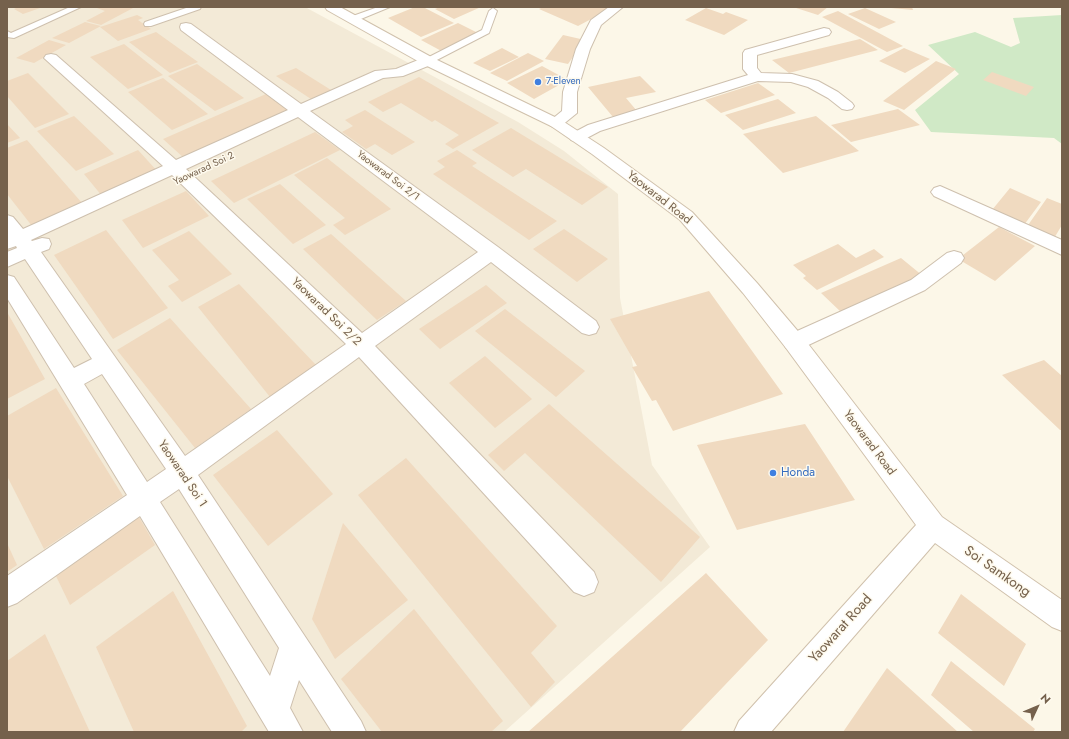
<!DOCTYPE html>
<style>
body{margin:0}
#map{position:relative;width:1069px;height:739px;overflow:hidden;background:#fcf7e8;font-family:Jost,sans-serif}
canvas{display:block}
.frame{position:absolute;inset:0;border:8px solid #75614c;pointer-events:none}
.north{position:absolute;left:1017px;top:687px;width:40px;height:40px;-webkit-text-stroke:3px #fefaee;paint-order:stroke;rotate:46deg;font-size:11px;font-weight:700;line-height:16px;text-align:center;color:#75614c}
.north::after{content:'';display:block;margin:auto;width:14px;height:18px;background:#75614c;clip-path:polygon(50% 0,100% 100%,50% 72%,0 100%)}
</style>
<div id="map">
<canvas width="1069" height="739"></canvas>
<div class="frame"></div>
<div class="north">N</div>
</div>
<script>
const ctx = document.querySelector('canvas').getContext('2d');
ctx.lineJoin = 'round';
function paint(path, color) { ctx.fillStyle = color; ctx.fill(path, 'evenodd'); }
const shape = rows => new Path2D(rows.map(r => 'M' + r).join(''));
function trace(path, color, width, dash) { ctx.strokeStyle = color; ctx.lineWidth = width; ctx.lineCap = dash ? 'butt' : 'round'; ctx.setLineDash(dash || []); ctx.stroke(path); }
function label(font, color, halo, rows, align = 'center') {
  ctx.font = font + ' Jost,sans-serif'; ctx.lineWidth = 3; ctx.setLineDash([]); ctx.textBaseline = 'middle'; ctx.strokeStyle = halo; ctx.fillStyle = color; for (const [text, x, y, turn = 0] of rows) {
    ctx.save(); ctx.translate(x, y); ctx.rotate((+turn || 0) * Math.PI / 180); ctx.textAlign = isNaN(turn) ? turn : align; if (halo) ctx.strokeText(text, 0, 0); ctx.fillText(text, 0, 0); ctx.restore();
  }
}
paint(shape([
 [7,7,305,7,518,122,564,151,618,194,620,298,652,465,710,547,504,732,7,732]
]), '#f3ead7');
paint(shape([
 [1062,15,1062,144,1054,138,931,132,915,110,959,74,928,45,975,32,1011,47,1020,43,1013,18]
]), '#d0e9c6');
paint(shape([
 [18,7,43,7,23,14,14,9],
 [99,7,135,7,101,25,86,21,105,11,97,8],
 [415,7,423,7,454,23,421,37,388,18],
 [440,7,481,7,454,19,435,9],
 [543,7,604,7,610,9,578,26,539,9],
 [793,7,828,7,818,15],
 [891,7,912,7,913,10,891,8],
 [706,8,723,14,726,12,748,20,724,35,685,20],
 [865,8,896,22,879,29,848,14],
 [838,11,903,46,887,52,822,17],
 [137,15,143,18,138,20,151,29,118,41,100,27],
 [85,22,101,26,69,43,52,38],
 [458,23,484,36,447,54,421,40],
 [156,32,198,62,170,73,129,42],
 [563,35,585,40,568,64,545,59],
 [860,39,878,50,789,73,772,60],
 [49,40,66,45,34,63,16,58],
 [124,44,163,75,128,89,90,57],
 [502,48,519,57,490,71,473,63],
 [904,48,930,59,905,73,879,61],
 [528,53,544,61,507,81,490,73],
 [936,61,956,69,904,110,883,101],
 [197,64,244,98,215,111,168,76],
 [542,66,568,80,534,99,507,83],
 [296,68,331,90,311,99,276,76],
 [992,72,1034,87,1026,96,983,80],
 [28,73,69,114,35,128,7,96,7,81],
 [640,76,656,92,626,98,637,111,613,117,588,87],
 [419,77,499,123,453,149,445,144,459,135,435,120,432,122,401,103,383,112,368,102],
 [163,78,208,114,172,130,128,92],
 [758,83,775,95,721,113,705,100],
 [266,94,289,110,184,158,163,139],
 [778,99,796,113,743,130,725,115],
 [898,109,920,125,851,142,831,125],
 [365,110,415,142,392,155,375,144,366,149,342,132,353,126,345,120],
 [74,116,114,154,76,171,37,131],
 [816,116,859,151,783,173,743,134],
 [7,124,20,138,7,143],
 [511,128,608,187,582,205,526,169,513,177,472,150],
 [315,132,340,150,234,203,211,181],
 [27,140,82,203,32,226,7,194,7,148],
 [138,150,158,172,102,196,84,174],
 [457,150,477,163,472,166,557,221,529,240,433,174,445,167,437,161],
 [327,158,391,209,345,235,333,225,345,218,294,175],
 [280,184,326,225,293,244,247,199],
 [1010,188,1041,202,1024,225,992,210],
 [186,191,209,216,143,248,122,220],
 [1047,198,1062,204,1062,225,1053,240,1026,228],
 [999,227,1035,246,995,281,958,259],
 [564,229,608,259,577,282,533,249],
 [106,230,168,308,113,339,54,255],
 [189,231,232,274,182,302,168,286,179,280,152,250],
 [331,234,406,301,377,320,303,249],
 [838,244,856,258,874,249,884,257,817,290,803,278,806,276,793,265],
 [901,258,923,276,842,313,821,293],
 [239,284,316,365,270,397,198,307],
 [486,285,507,303,440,349,419,329],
 [709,291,783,394,673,431,656,400,652,401,632,367,637,366,610,319],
 [505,309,585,371,556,397,475,331],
 [7,312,45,379,7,399],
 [170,318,251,409,195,448,117,350],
 [485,356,532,399,495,428,449,383],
 [1044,360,1062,376,1062,430,1060,430,1002,375],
 [56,388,123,496,44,549,7,476,7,416],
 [549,404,700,537,661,582,525,453,504,471,488,455],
 [805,424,855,500,737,530,697,445],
 [277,430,333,494,268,546,213,475],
 [406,458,557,626,531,653,555,682,531,707,358,495],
 [139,517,155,545,70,605,55,574],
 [343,523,408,600,335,659,312,619],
 [7,543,17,565,7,572],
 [706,573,768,640,680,732,528,732],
 [173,591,247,726,241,732,134,732,96,647],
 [961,594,1026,644,1004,686,938,633],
 [414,609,503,721,491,732,382,732,341,679],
 [45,634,90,732,7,732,7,661],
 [951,661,1035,729,1033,732,974,732,931,695],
 [887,668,958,732,843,732]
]), '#f0dac0');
const lane = shape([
 [70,7,81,7,14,38,7,37,7,31,11,33,70,7],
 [189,7,201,7,200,9,151,26,145,26,144,24,145,22,189,7],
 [378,7,390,7,356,21,353,22,349,19,350,17,378,7],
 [493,8,497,11,489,33,431,63,425,63,423,61,425,59,482,30,489,11,493,8]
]);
const street = shape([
 [609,7,623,7,601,25,590,49,577,92,577,113,561,126,556,128,551,126,548,123,551,120,562,111,563,92,576,49,591,20,609,7],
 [186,23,191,24,301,104,375,71,396,69,423,58,428,57,433,58,435,61,433,64,403,76,383,78,310,111,498,247,596,321,599,327,596,333,589,335,582,333,491,262,375,346,594,572,598,582,594,592,584,596,574,592,359,357,198,475,361,721,366,732,332,732,299,680,290,708,303,732,269,732,140,516,17,603,7,607,7,576,127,495,7,298,7,275,14,277,74,368,92,359,25,259,7,267,7,252,17,248,16,246,7,249,7,215,13,217,23,229,163,166,44,58,46,55,51,54,56,55,176,160,288,110,181,30,180,27,181,24,186,23],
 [298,117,478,252,362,333,186,169,298,117],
 [172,175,346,344,185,456,41,252,49,249,51,244,49,239,42,238,32,241,31,240,172,175],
 [102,374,166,469,147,482,84,384,102,374],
 [179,489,279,648,270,676,160,502,179,489],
 [824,28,829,29,831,32,829,35,757,55,757,68,761,73,792,74,818,81,838,92,852,103,854,106,852,109,847,110,842,109,828,98,808,87,791,82,758,81,600,131,583,140,577,142,571,140,569,137,571,134,588,125,748,75,743,69,743,53,745,50,824,28],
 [940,186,1062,240,1062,255,934,196,931,192,934,188,940,186],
 [954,251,961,253,964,258,961,263,925,290,802,348,794,350,786,348,783,342,786,336,911,280,947,253,954,251]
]);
const secondary = shape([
 [325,7,340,7,433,58,561,120,604,148,692,212,757,283,802,336,942,517,1062,600,1062,631,1052,627,935,543,771,732,734,732,739,721,916,525,786,348,743,293,680,220,592,154,551,126,423,64,327,10,325,7]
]);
trace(lane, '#cec0ae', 2);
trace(street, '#cec0ae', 2);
trace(secondary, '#d0c1ac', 2);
paint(lane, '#fff');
paint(street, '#fff');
paint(secondary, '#fff');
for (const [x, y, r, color] of [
 [538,82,4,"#3f7fe0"],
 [773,473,4,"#3f7fe0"]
]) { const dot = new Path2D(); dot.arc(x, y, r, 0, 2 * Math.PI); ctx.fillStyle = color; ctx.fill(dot); trace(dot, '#fefaee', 1.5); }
label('10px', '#366cbe', '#fefaee', [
 ["7-Eleven",546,82]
], 'left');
label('10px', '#75614c', '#fefaee', [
 ["Yaowarad Soi 2",204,169,-25],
 ["Yaowarad Soi 2/1",388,176,37]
]);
label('12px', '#75614c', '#fefaee', [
 ["Yaowarad Road",659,198,38],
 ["Yaowarad Soi 2/2",326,312,44],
 ["Yaowarad Road",869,443,53],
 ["Yaowarad Soi 1",182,474,56]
]);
label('12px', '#366cbe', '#fefaee', [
 ["Honda",781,473]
], 'left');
label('14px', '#75614c', '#fefaee', [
 ["Soi Samkong",997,572,35],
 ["Yaowarat Road",841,629,-48]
]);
</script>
